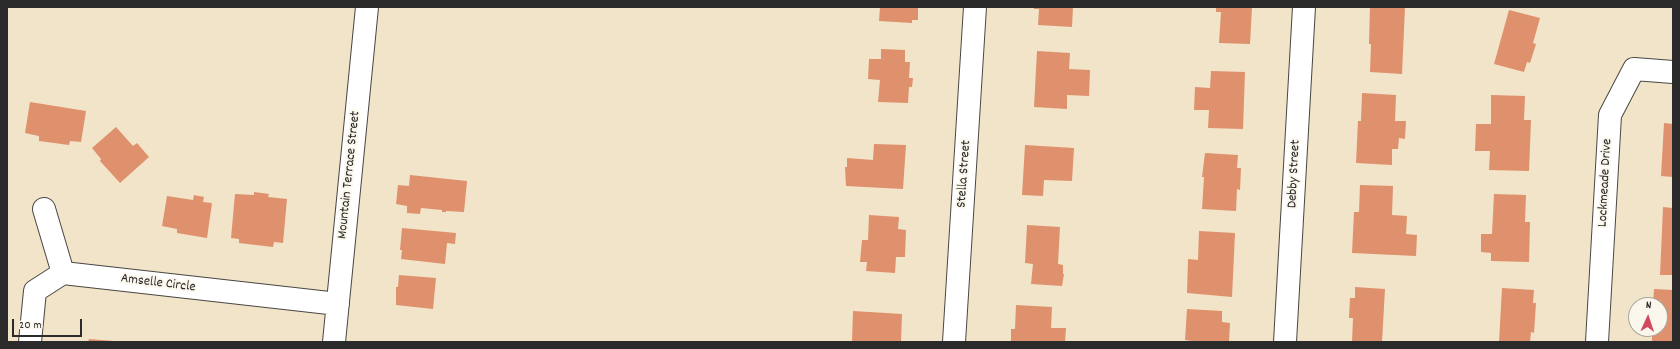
<!DOCTYPE html>
<style>
body{margin:0}
#map{position:relative;width:1680px;height:349px;overflow:hidden;background:#f2e4c8;font-family:Dekko,sans-serif}
canvas{display:block}
.frame{position:absolute;inset:0;border:8px solid #2b2b2b;pointer-events:none}
.north{position:absolute;left:1628px;top:297px;width:40px;height:40px;box-sizing:border-box;background:#fbf7ec;border:1px solid #a8a59f;border-radius:50%;rotate:3deg;font-size:11px;font-weight:700;line-height:16px;text-align:center;color:#2b2b2b}
.north::after{content:'';display:block;margin:auto;width:14px;height:18px;background:#d1495b;clip-path:polygon(50% 0,100% 100%,50% 72%,0 100%)}
.scale{position:absolute;left:12px;top:319px;width:70px;height:18px;box-sizing:border-box;border:2px solid #2b2b2b;border-top:0;padding-left:5px;font-size:12px;line-height:14px;white-space:nowrap;color:#2b2b2b;-webkit-text-stroke:3px #fbf7ec;paint-order:stroke}
</style>
<div id="map">
<canvas width="1680" height="349"></canvas>
<div class="frame"></div>
<div class="north">N</div>
<div class="scale">20 m</div>
</div>
<script>
const ctx = document.querySelector('canvas').getContext('2d');
ctx.lineJoin = 'round';
function paint(path, color) { ctx.fillStyle = color; ctx.fill(path, 'evenodd'); }
const shape = rows => new Path2D(rows.map(r => 'M' + r).join(''));
function trace(path, color, width, dash) { ctx.strokeStyle = color; ctx.lineWidth = width; ctx.lineCap = dash ? 'butt' : 'round'; ctx.setLineDash(dash || []); ctx.stroke(path); }
function label(font, color, halo, rows, align = 'center') {
  ctx.font = font + ' Dekko,sans-serif'; ctx.lineWidth = 4; ctx.setLineDash([]); ctx.textBaseline = 'middle'; ctx.strokeStyle = halo; ctx.fillStyle = color; for (const [text, x, y, turn = 0] of rows) {
    ctx.save(); ctx.translate(x, y); ctx.rotate((+turn || 0) * Math.PI / 180); ctx.textAlign = isNaN(turn) ? turn : align; if (halo) ctx.strokeText(text, 0, 0); ctx.fillText(text, 0, 0); ctx.restore();
  }
}
paint(shape([
 [880,7,918,7,918,20,912,20,912,23,879,21],
 [1034,7,1073,7,1072,27,1038,25,1039,9,1034,9],
 [1216,7,1252,7,1250,44,1219,43,1221,12,1216,12],
 [1370,7,1405,7,1402,74,1370,72,1371,44,1369,44],
 [1509,10,1540,18,1533,43,1536,44,1530,63,1527,62,1524,72,1494,64],
 [881,49,905,50,905,62,910,62,909,78,913,78,912,87,909,87,908,103,878,102,880,80,868,79,869,59,881,59],
 [1037,51,1070,53,1069,69,1090,70,1089,96,1067,95,1067,109,1034,107],
 [1211,71,1245,72,1243,129,1208,128,1209,110,1194,110,1195,87,1210,88],
 [1362,93,1396,95,1395,121,1406,121,1405,139,1399,138,1398,149,1392,149,1392,165,1356,163,1358,121,1361,121],
 [1491,95,1525,96,1524,120,1531,120,1529,171,1489,170,1490,151,1475,151,1476,124,1491,124],
 [30,102,86,111,81,142,70,141,69,145,39,141,39,136,25,133],
 [1664,123,1673,124,1673,177,1661,176],
 [116,127,133,146,137,143,149,157,120,183,100,161,101,159,92,148],
 [874,144,906,145,903,189,846,186,845,167,847,167,847,158,873,160],
 [1025,145,1074,148,1072,181,1044,180,1043,196,1022,195],
 [1205,153,1238,155,1237,168,1241,168,1240,190,1237,189,1236,211,1202,209,1204,177,1202,177],
 [410,175,467,181,464,212,446,211,446,212,442,212,442,210,421,208,420,214,407,213,407,206,396,204,398,185,409,186],
 [1360,185,1393,186,1392,215,1407,216,1406,234,1417,235,1416,256,1352,253,1354,212,1359,212],
 [254,192,269,194,268,197,287,199,283,243,274,242,273,247,239,243,239,239,231,238,235,194,254,195],
 [1494,194,1526,195,1525,222,1530,222,1529,262,1491,261,1491,253,1481,252,1481,234,1492,234],
 [194,195,204,197,203,202,212,203,207,238,177,233,177,229,162,226,167,196,193,200],
 [1663,207,1673,208,1673,275,1660,275],
 [869,215,899,217,898,229,906,230,905,257,896,257,895,273,866,271,867,262,860,262,862,240,868,240],
 [1027,225,1060,227,1058,264,1063,265,1063,274,1064,274,1062,286,1031,284,1033,264,1025,263],
 [402,228,456,233,455,244,447,243,445,264,401,259,402,250,400,250],
 [1199,231,1235,233,1232,297,1187,293,1188,259,1198,260],
 [399,275,436,278,433,309,396,305,396,287,398,287],
 [1355,287,1385,289,1382,342,1352,342,1353,318,1349,318,1350,298,1355,298],
 [1502,288,1534,290,1533,303,1536,303,1534,333,1531,332,1530,342,1499,342],
 [1654,289,1673,290,1673,342,1652,341,1652,329,1660,329,1660,305,1653,305],
 [1016,305,1052,307,1051,328,1066,328,1065,342,1011,342,1011,329,1015,329],
 [1187,309,1222,311,1222,322,1230,323,1229,342,1192,342,1192,341,1185,340],
 [853,311,902,314,901,342,852,342],
 [89,339,114,341,114,342,88,342]
]), '#de916c');
const minor = shape([
 [44,209,63,273],
 [30,342,35,291,63,273,338,304],
 [334,342,367,7],
 [954,342,975,7],
 [1285,342,1304,7],
 [1597,342,1610,115,1634,69,1673,72]
]);
trace(minor, '#494743', 24);
trace(minor, '#fff', 22);
label('14px', '#2b2b2b', '#fbf7ec', [
 ["Stella Street",965,174,-86],
 ["Debby Street",1295,174,-87],
 ["Mountain Terrace Street",350,175,-84],
 ["Lockmeade Drive",1606,183,-87],
 ["Amselle Circle",158,284,7]
]);
</script>
